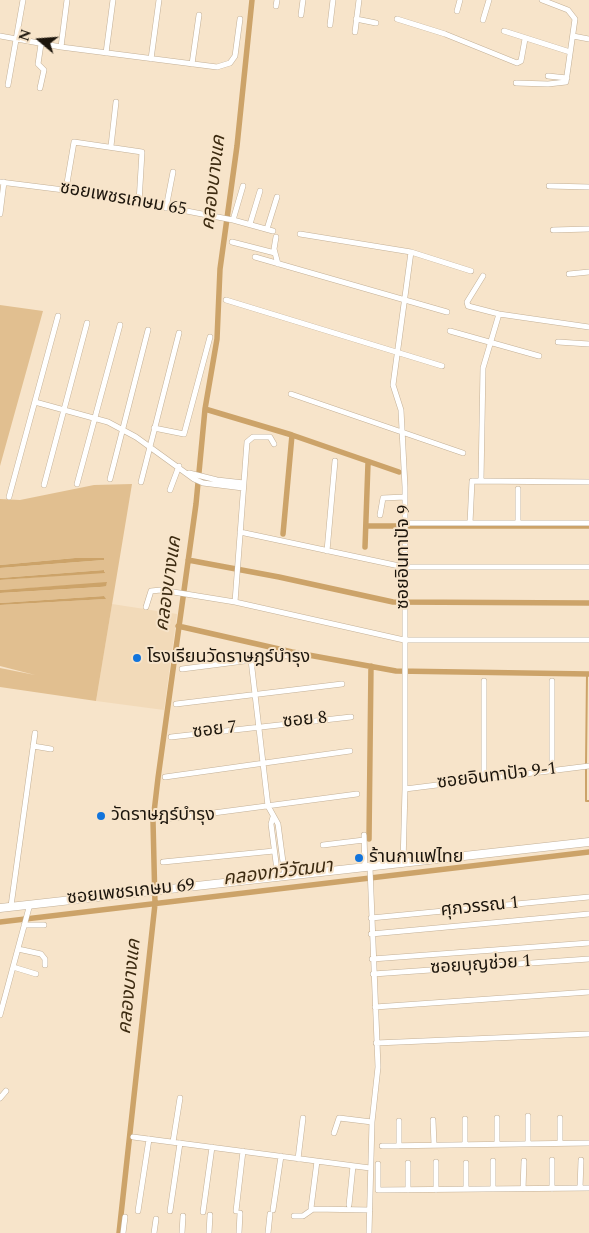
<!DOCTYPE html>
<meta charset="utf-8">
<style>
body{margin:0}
#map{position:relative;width:589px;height:1233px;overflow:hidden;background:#f7e4ca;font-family:Spectral,serif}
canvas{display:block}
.north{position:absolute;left:15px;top:15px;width:50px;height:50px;-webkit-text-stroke:4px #f7e4ca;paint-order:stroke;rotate:288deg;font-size:14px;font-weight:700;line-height:20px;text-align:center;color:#1c150c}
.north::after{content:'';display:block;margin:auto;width:18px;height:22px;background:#1c150c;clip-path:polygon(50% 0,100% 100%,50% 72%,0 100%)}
</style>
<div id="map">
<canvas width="589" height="1233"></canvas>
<div class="north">N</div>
</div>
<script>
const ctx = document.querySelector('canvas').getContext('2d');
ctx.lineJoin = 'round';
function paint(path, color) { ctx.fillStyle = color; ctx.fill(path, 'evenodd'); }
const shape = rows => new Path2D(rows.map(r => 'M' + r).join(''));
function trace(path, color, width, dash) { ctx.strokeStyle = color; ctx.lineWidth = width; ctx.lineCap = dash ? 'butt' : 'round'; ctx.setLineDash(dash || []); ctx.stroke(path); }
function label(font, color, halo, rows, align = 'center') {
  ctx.font = font + ' Spectral,"Noto Sans Thai",serif'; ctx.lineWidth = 4; ctx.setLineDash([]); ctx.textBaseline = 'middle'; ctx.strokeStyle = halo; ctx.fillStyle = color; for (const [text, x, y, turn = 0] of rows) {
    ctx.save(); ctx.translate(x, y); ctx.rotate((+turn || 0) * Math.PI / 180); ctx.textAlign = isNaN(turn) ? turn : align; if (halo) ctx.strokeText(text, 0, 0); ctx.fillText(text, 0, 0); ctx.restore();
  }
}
paint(shape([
 [112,604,177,614,164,710,96,701]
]), '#f2dab9');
paint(shape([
 [0,305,43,311,0,466],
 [132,484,96,701,0,687,0,668,35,675,0,666,0,605,105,599,104,596,0,603,0,593,100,587,107,583,0,590,0,580,105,572,104,570,0,578,0,568,104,560,103,558,75,558,0,565,0,499,20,500,94,485]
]), '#e1bf90');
paint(shape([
 [75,558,104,558,104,560,0,568,0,565],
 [104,570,105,573,0,580,0,578],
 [107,582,106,586,100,587,0,593,0,590],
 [104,596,106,599,0,605,0,603]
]), '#cca369');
trace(shape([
 [586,764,587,674],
 [586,769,586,801,589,801]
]), '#cca369', 2);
trace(shape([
 [205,409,292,435,399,472],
 [366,526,589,526],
 [283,534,292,435],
 [365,547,368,463],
 [188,560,279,577,393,602,589,603],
 [178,626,292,652,396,671,589,674],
 [369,839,371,666],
 [0,922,589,852],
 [119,1233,155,904,153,821,158,778,196,504,205,409,217,339,220,269,237,146,252,0]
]), '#cca369', 5.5);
const street = shape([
 [276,6,277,0],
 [457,11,460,0],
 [301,15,303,0],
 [356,19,376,23],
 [397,19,445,34,517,63,521,61,525,39],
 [483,20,489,0],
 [330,25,333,0],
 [504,31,570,52],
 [355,32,359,0],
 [0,36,61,47,217,67,230,63,235,56,240,19],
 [573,36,589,39],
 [61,47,67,0],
 [106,53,113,0],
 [151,59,159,0],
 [192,64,199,15],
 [548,76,567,78],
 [516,83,548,84,566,82,575,19,568,10,542,0],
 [8,85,23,0],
 [40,88,44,70,38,64,41,44],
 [111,146,116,102],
 [0,182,104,195,233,220,273,231],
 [549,186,589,187],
 [66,189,74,142,142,152,139,202],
 [166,208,173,172],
 [0,214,4,182],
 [233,220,243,186],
 [250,224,260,191],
 [267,229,277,197],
 [553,230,589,229],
 [300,234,411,252,471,271],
 [276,237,274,249,278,264],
 [232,242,275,253],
 [255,257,447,312],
 [569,274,589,272],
 [483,276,467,302,468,306,499,314,589,327],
 [226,300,442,366],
 [450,331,539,356],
 [558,342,589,344],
 [291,394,463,453],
 [35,402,108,422,136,437,194,479,203,483,243,488],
 [154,428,184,434,210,337],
 [189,473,217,480,244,483],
 [110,479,148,330],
 [481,480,483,368,499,314],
 [141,482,179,333],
 [77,484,120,325],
 [44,485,87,323],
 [170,490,179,466],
 [9,497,58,316],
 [380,515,383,498,405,497],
 [404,523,589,523],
 [470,523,472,481,589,482],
 [518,523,518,489],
 [240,532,404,567,589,567],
 [327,551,335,461],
 [235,602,247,442,253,437,270,437,274,444],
 [146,607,151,591,161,590,235,602,404,640,589,640],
 [251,660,268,806,278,824,285,877],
 [182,669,291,655],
 [484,681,484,779],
 [176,704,342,684],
 [171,737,351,717],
 [33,746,51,749],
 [552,771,552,681],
 [165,777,350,751],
 [405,789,589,766],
 [273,817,271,824,278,878],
 [168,819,357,794],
 [364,835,365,868],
 [323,845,364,840],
 [163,862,274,851],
 [403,864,405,789,405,487,401,410,393,385,411,252],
 [11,906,35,733],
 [371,918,589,897],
 [24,925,44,925],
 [371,934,589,914],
 [18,949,41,954,45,959,45,965],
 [372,959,589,943],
 [13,967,36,974],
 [373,974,589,959],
 [375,1007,589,992],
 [0,1015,30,904],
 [376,1043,589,1034],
 [0,1098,6,1091],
 [528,1116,528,1144],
 [497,1118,497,1144],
 [465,1119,465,1144],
 [433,1120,434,1145],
 [399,1121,399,1146],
 [334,1133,339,1118,372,1122],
 [133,1137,370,1168],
 [173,1142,180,1098],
 [560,1143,560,1118],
 [382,1146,589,1143],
 [298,1159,303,1118],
 [493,1161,493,1189],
 [436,1162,436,1190],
 [408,1163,408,1190],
 [378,1164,378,1190,589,1188],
 [580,1188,581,1160],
 [466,1189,466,1163],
 [523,1189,524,1161],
 [552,1189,552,1160],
 [349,1205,353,1166],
 [311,1208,317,1161],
 [273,1210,281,1156],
 [138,1211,149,1139],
 [170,1211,180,1143],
 [236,1211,243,1151],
 [203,1212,212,1147],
 [294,1216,303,1216,313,1209,370,1210],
 [123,1233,125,1217],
 [154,1233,156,1219],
 [182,1233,183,1216],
 [209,1233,210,1215],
 [239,1233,240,1213],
 [268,1233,270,1214],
 [369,1233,372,1122,378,1067,370,868]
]);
const secondary = shape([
 [0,908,589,842]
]);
trace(street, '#c3b097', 6);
trace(secondary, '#c3b097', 9);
trace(street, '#fff', 5);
trace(secondary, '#fff', 8);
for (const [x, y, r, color] of [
 [137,658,5,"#1274dc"],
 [101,816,5,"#1274dc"],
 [359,858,5,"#1274dc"]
]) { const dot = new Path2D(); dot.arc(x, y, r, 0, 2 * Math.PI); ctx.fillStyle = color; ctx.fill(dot); trace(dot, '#f7e4ca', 2); }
label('18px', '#1c150c', '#f7e4ca', [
 ["ซอยเพชรเกษม 65",123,200,10],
 ["ซอยอินทาปัจ 9",404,557,-90],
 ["ซอย 8",305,721,-6],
 ["ซอย 7",215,731,-7],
 ["ซอยอินทาปัจ 9-1",497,777,-7],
 ["ซอยเพชรเกษม 69",131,893,-6],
 ["ศุภวรรณ 1",480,908,-6],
 ["ซอยบุญช่วย 1",481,966,-4]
]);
label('18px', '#1c150c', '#f7e4ca', [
 ["โรงเรียนวัดราษฎร์บำรุง",147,658],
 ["วัดราษฎร์บำรุง",111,816],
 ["ร้านกาแฟไทย",369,858]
], 'left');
label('italic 19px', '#3d2b11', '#f7e4ca', [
 ["คลองบางแค",215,183,-83],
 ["คลองบางแค",170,584,-82],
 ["คลองทวีวัฒนา",278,874,-7],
 ["คลองบางแค",131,987,-84]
]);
</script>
